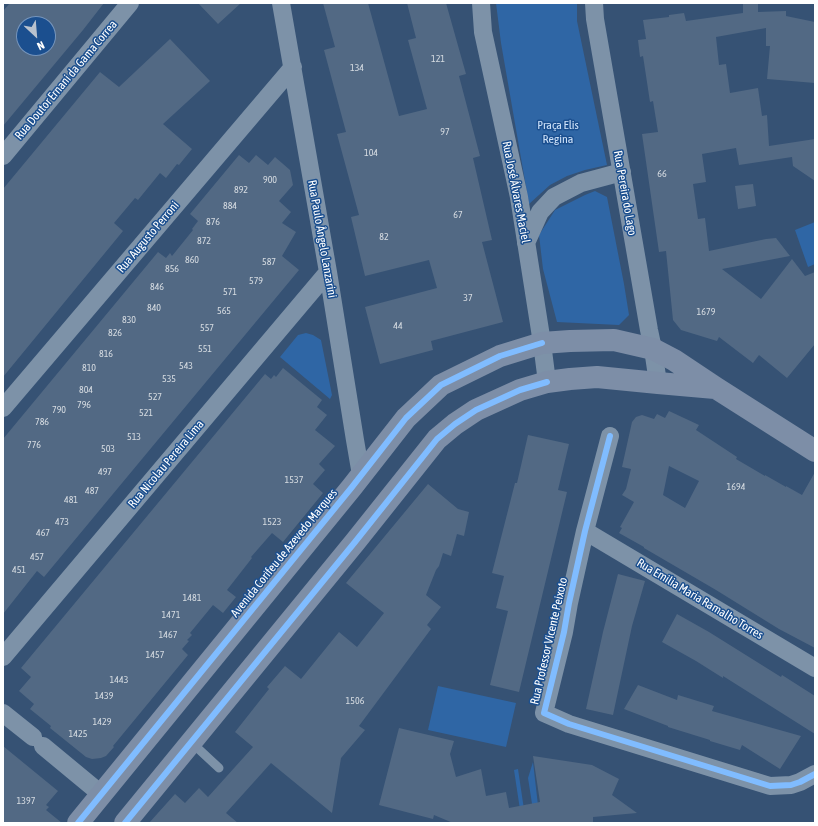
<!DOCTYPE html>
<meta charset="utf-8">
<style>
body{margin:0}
#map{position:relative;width:818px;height:826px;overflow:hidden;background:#365274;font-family:"Asap Condensed",sans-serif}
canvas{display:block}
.frame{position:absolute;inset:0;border:4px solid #fff;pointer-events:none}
.north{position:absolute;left:16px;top:16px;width:40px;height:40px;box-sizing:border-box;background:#1b4f8f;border:1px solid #7695bc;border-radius:50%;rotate:154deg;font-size:11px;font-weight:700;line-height:16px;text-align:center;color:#fff}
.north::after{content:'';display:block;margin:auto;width:14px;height:18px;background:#b9c2ce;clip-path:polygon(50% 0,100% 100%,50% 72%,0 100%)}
</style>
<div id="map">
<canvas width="818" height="826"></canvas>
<div class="frame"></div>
<div class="north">N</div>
</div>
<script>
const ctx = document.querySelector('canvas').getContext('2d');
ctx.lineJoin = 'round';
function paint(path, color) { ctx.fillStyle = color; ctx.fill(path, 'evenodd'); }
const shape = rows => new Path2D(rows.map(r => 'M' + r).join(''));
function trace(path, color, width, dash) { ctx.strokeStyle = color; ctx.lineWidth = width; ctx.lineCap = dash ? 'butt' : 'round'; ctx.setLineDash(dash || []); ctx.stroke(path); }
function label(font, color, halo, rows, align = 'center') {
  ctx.font = font + ' "Asap Condensed",sans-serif'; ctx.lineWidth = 3; ctx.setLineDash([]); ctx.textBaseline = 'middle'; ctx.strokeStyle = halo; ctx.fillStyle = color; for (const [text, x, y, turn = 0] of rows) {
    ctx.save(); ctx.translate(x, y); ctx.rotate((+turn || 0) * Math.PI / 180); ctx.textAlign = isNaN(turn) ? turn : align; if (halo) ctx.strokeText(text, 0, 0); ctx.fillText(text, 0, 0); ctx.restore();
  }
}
paint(shape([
 [496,3,577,3,577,21,607,165,585,170,567,176,550,185,529,204,501,43],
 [595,191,607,197,624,284,629,315,619,325,557,322,543,269,539,235,555,210,585,195],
 [815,222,815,264,808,267,795,230],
 [306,333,313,335,321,340,332,395,330,399,280,357,298,335],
 [438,686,516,703,506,747,428,730],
 [533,762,540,823,535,823,528,778],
 [518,769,526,823,522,823,514,770]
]), '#2f66a5');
paint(shape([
 [10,3,104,3,83,30,3,126,3,11],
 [24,24,48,24,48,48,24,48],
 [198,3,241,3,218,24],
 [323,3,368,3,399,116,427,109,408,40,416,38,407,3,446,3,466,74,459,76,480,156,473,158,492,240,482,242,503,322,431,341,433,350,380,364,365,307,437,288,429,260,365,276,351,217,359,215,337,134,346,132,324,50,335,47],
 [750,3,758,3,758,12,786,11,786,16,815,22,815,83,767,79,770,46,766,46,766,28,716,37,719,65,726,64,730,93,758,88,762,116,767,115,769,146,815,139,815,181,793,166,792,157,739,165,736,148,702,154,706,182,693,184,698,219,705,218,709,251,766,239,776,238,790,256,722,269,761,299,792,259,805,276,815,272,815,344,787,378,759,355,753,363,719,337,717,341,681,330,673,320,666,251,659,252,642,134,658,132,653,101,650,102,643,56,640,57,638,40,646,39,643,20,669,17,669,15,684,13,686,21,743,13,743,4],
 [170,39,210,81,163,124,192,149,179,165,177,164,166,178,160,173,138,200,135,198,114,223,123,231,3,377,3,189,100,72,119,87],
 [239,155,249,163,256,155,268,165,275,157,290,170,293,185,279,201,291,212,282,223,296,232,282,256,299,270,44,577,37,571,3,614,3,439,158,252,166,258,170,253,172,256,193,230,192,229,198,221,190,214],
 [753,184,756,206,738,209,735,186],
 [283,368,322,400,317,407,327,415,315,430,335,446,319,464,325,470,313,484,323,493,283,542,272,533,251,557,252,558,227,590,236,597,223,613,213,605,190,633,192,635,187,640,189,641,182,649,188,655,113,746,114,747,106,756,101,758,92,759,86,757,50,728,51,726,30,709,34,704,19,691,31,677,21,668,265,374,271,379,274,375,276,377],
 [669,411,699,425,696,430,734,455,737,457,736,459,765,476,765,475,786,487,786,486,802,495,815,472,815,648,779,629,716,590,644,548,644,547,619,533,622,528,620,527,634,502,622,495,626,489,631,469,622,467,632,422,636,417,642,415,654,419,657,414,665,418],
 [669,466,699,481,685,508,663,495],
 [528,435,569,444,558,490,567,492,519,692,490,685,508,611,496,608,504,576,492,573,515,483,517,483],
 [428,484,458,509,469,512,464,536,457,534,451,556,443,553,439,566,436,570,426,595,441,607,427,625,431,629,359,726,365,730,341,758,332,813,271,763,226,813,238,823,149,823,175,794,185,803,199,788,208,797,253,747,235,732,269,689,267,687,285,666,301,679,339,632,357,647,384,613,346,583],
 [618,574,645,581,632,626,613,715,586,709,603,632],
 [677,614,709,632,781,677,782,675,815,696,815,734,723,676,723,678,696,661,662,642],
 [638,685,677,700,678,695,714,706,712,711,801,736,780,769,742,745,740,750,710,741,710,740,668,727,668,726,624,709],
 [399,728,454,741,450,754,456,777,481,769,486,796,506,792,509,808,540,802,533,756,592,765,619,779,612,795,637,813,593,817,593,823,453,823,434,815,433,819,379,805],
 [3,746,58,791,46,805,49,807,46,810,62,823,3,823]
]), '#526984');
trace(shape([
 [191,742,219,768]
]), '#7d92a8', 9);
trace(shape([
 [281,3,328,272,355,440,361,475],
 [481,3,483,32,519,197,542,343,547,382],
 [594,3,595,19,649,330,653,349,658,383],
 [3,156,130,3],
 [526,243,540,212,554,197,581,183,622,172],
 [3,408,293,67],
 [610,436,585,531,569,603,564,632,544,713,569,724,770,786,791,785,800,782,815,774],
 [585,531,815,668],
 [3,657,328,272],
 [3,713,33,737],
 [43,746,101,794]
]), '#7d92a8', 18);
trace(shape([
 [78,823,352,487,406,418,441,385,500,356,542,343,570,341,614,340,653,349,674,360,716,388,815,451],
 [125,823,355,542,437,439,455,424,476,410,520,390,547,382,570,379,597,377,658,383,715,388]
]), '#7d8ea7', 22);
trace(shape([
 [610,436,585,531,569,603,564,632,544,713,569,724,770,786,791,785,800,782,815,774],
 [78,823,352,487,406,418,441,385,500,356,542,343],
 [125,823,355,542,437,439,455,424,476,410,520,390,547,382]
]), '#80bcff', 6);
label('10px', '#d4dae0', null, [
 ["121",438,59],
 ["134",357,68],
 ["97",445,132],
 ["104",371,153],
 ["66",662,174],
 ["900",270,180],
 ["892",241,190],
 ["884",230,206],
 ["67",458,215],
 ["876",213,222],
 ["82",384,237],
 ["872",204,241],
 ["860",192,260],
 ["587",269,262],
 ["856",172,269],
 ["579",256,281],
 ["846",157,287],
 ["571",230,292],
 ["37",468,298],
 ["840",154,308],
 ["565",224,311],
 ["1679",706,312],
 ["830",129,320],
 ["44",398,326],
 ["557",207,328],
 ["826",115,333],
 ["551",205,349],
 ["816",106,354],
 ["543",186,366],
 ["810",89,368],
 ["535",169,379],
 ["804",86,390],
 ["527",155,397],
 ["796",84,405],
 ["790",59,410],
 ["521",146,413],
 ["786",42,422],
 ["513",134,437],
 ["776",34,445],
 ["503",108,449],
 ["497",105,472],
 ["1537",294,480],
 ["1694",736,487],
 ["487",92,491],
 ["481",71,500],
 ["473",62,522],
 ["1523",272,522],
 ["467",43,533],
 ["457",37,557],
 ["451",19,570],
 ["1481",192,598],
 ["1471",171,615],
 ["1467",168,635],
 ["1457",155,655],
 ["1443",119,680],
 ["1439",104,696],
 ["1506",355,701],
 ["1429",102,722],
 ["1425",78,734],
 ["1397",26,801]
]);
label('12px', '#fff', '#1b4f8f', [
 ["Rua Doutor Ernani da Gama Correa",66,80,-50],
 ["Rua José Álvares Maciel",516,192,79],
 ["Rua Pereira do Lago",625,193,80],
 ["Rua Augusto Perroni",148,237,-50],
 ["Rua Paulo Ângelo Lanzarini",322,239,80],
 ["Rua Nicolau Pereira Lima",166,464,-50],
 ["Avenida Corifeu de Azevedo Marques",284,553,-51],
 ["Rua Emilia Maria Ramalho Torres",700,599,31],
 ["Rua Professor Vicente Peixoto",549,641,-77]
]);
label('12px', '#cfe3fa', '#1b4f8f', [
 ["Praça Elis",558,125],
 ["Regina",558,139]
]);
</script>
